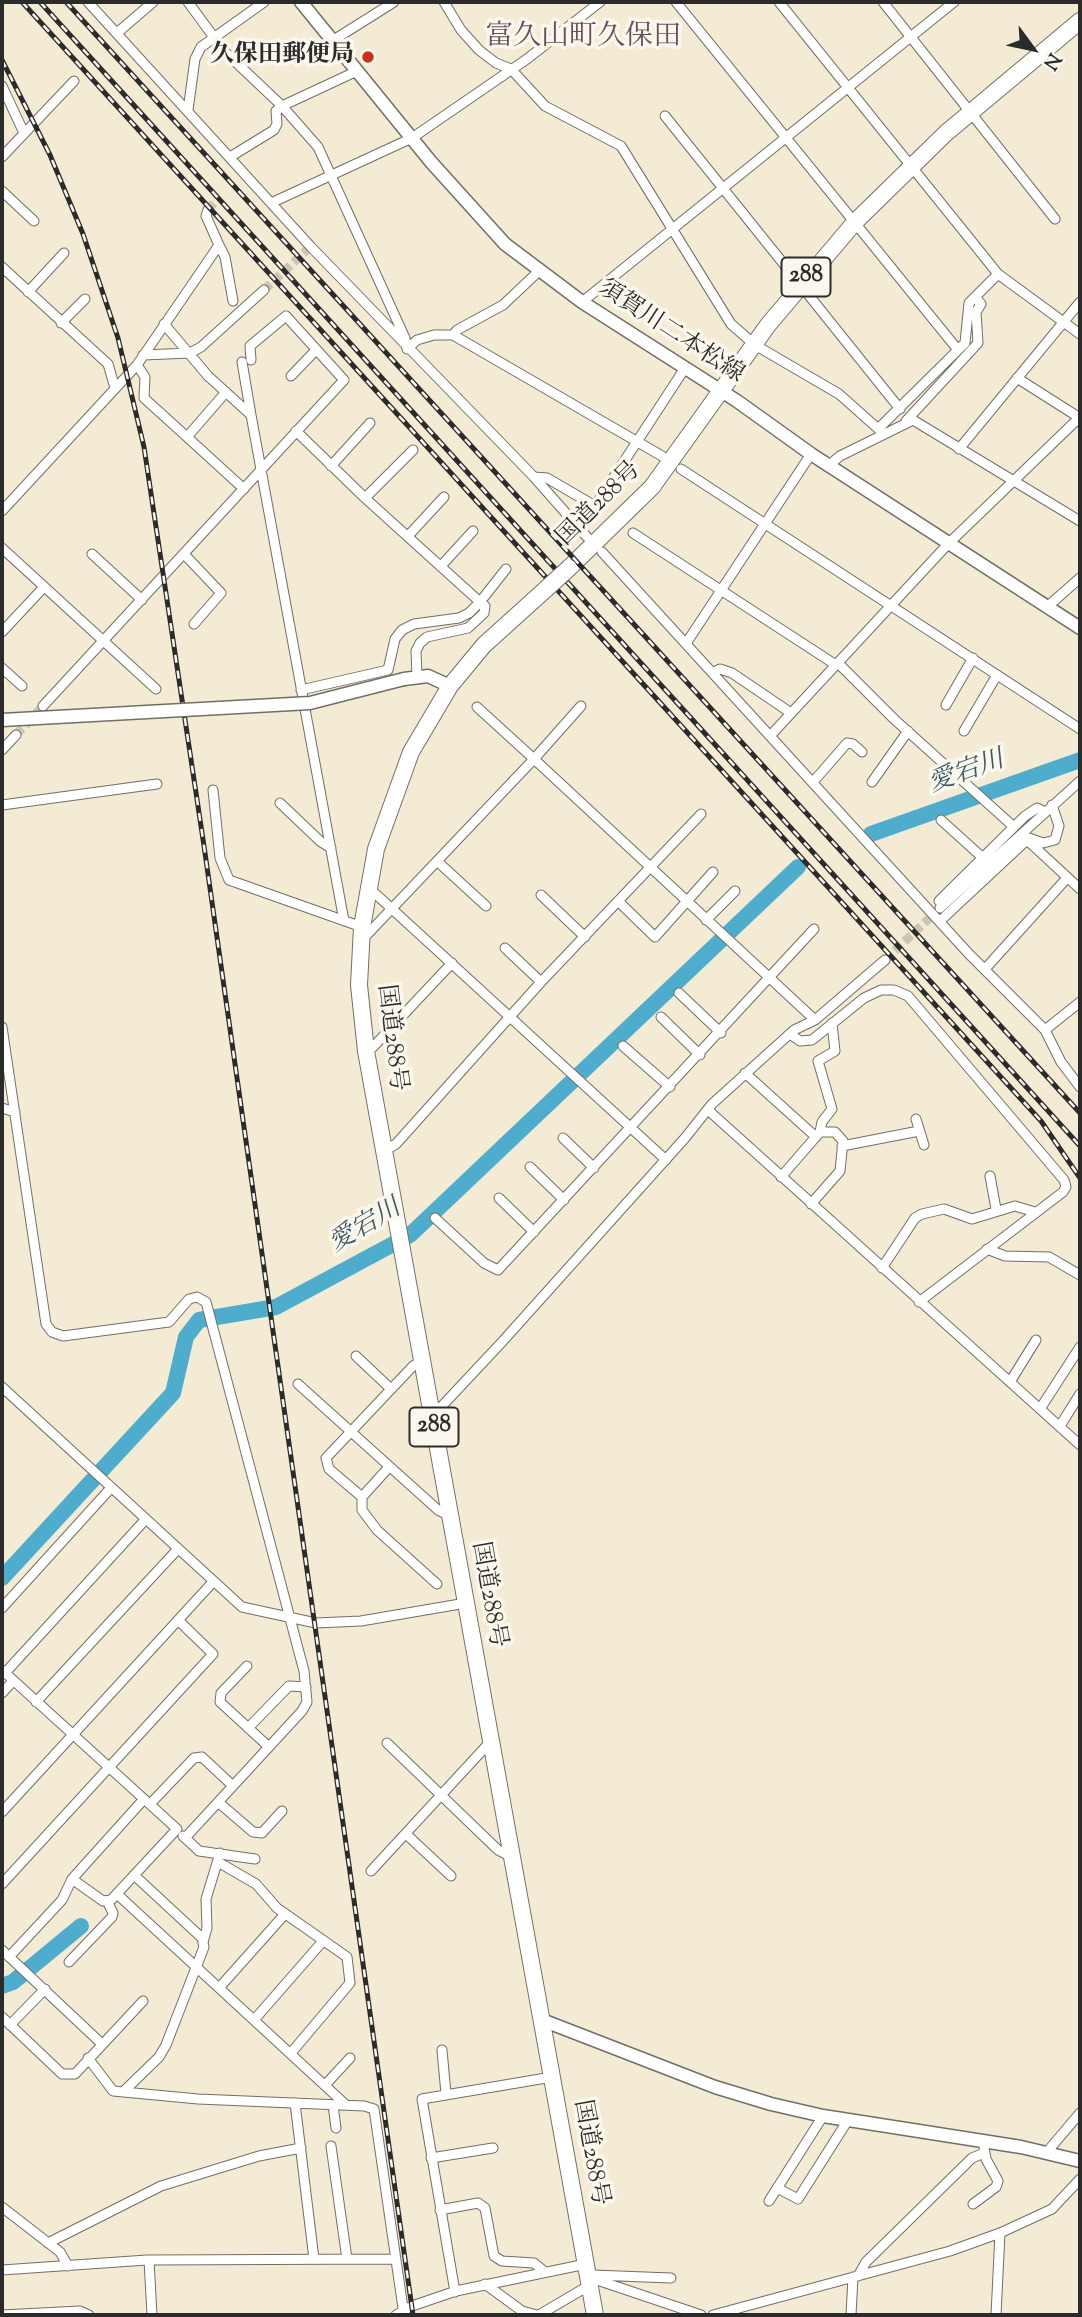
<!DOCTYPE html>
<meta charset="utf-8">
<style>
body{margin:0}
#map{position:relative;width:1082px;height:2317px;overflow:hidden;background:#f4ebd5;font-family:"Sorts Mill Goudy",serif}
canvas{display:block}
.frame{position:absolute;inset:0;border:4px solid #2b2b2b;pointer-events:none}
.north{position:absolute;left:998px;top:14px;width:70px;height:70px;-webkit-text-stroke:5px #fbf7ec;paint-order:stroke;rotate:123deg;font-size:19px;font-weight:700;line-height:28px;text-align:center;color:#2b2b2b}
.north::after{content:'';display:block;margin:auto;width:24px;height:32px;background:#2b2b2b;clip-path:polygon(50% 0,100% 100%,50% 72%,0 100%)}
</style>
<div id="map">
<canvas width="1082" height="2317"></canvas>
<div class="frame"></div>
<div class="north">N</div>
</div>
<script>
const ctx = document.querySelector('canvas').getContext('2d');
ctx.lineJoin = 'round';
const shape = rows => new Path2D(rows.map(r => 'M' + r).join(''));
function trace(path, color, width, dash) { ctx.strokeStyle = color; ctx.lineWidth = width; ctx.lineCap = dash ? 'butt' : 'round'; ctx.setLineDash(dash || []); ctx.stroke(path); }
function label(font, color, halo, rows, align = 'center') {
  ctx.font = font + ' "Sorts Mill Goudy","Noto Serif JP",serif'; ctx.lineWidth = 7; ctx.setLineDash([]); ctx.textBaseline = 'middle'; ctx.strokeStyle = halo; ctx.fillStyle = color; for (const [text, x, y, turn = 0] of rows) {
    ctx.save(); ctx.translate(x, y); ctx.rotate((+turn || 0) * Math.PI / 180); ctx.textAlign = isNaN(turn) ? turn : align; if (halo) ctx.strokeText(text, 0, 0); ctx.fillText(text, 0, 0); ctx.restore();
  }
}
trace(shape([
 [871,834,1080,760],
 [2,1578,173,1393,186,1337,199,1320,276,1307,410,1235,798,867],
 [2,1986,13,1982,81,1926]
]), '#4eadcd', 16);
trace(shape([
 [208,210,219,196],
 [264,290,309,248],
 [16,735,43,706],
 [885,960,939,909]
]), '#ccc5b3', 9, [9, 4.5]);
const street = shape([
 [88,2,311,247,534,477,587,537],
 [188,2,224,51,282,106,318,147,405,338,407,349],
 [444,2,461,30,479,50,496,63,511,69,545,106,621,146,731,324,755,345,839,394,884,434],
 [676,2,958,350],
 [779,2,998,274,1080,334],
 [883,2,1055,219],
 [117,33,153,2],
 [332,41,394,2],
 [2,86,24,133],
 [188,110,195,59,201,47,264,2],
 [665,116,900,409],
 [2,157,74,81],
 [230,157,274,130,277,124,276,111,282,106,357,71],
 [2,191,34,221],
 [271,203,412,138,527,59,600,2],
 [219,245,225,257,233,301],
 [2,267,108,364,115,388],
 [28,292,64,253],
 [582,302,954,2],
 [61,323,85,299],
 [164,324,208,376,251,415,344,921],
 [453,335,457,330,503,305,539,271],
 [407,349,417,340,434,335,453,335,662,456],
 [143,355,190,353,201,347,264,290],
 [242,362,251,415],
 [137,365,145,377,144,398,187,437],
 [291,376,316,350],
 [1017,378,1080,418],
 [226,392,187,437,244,489],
 [906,421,978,343,976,312,981,304,975,297],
 [879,428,965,343,969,303,998,274],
 [296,431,365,498,413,450],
 [959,449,1080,302],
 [331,466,370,423],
 [828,466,840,456,913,420,1080,521],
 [681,469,1080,729],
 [534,477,547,478,595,506,685,368],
 [365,498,480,602,506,569],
 [2,511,137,365,219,245,206,216,208,210],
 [633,533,836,665],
 [408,536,444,497],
 [2,548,156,689],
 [602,552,969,954,1045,1030,1061,1062,1080,1087],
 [92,554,142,600],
 [184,554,221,593,194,624],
 [441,566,473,531],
 [1047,607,1080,578],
 [2,632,44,587],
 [687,642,811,454],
 [838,663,894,719,1014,827],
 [2,668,22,686],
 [714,672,720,669,732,673,791,713],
 [301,690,388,670,395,639,402,630,414,624,459,618,469,613,480,602,485,606,484,613,468,628,427,637,420,643,416,651,417,676],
 [946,705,973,658],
 [43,706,344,380,286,316,250,346,251,360],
 [477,707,534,759,581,706],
 [964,731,997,675],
 [770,736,948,544,1080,417],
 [2,750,16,735],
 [813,782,847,743,853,744,862,752],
 [872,782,908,731],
 [213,790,220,858,229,880,362,927],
 [280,803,321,842,331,848],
 [2,805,157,784],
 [941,820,983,858],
 [1027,840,1080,889],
 [438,862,486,906],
 [368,887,666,1160],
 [541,895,585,937],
 [618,901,655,937,713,872],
 [939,901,1025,816,1037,808,1045,812],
 [940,908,1080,781],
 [706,920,735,891],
 [940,921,1029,838,1043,843,1055,840,1059,826,1052,805],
 [361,941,534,759,815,1020],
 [505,948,541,982],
 [985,969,1067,878],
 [679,993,721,1033],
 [661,1017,700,1055],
 [2,1027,46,1324,52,1332,63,1336,169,1322,189,1299,197,1297,206,1302,304,1671,307,1702,302,1711,185,1838],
 [1045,1030,1080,1002],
 [790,1034,800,1041,812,1040,864,998,881,990,894,990,908,996,1064,1180,1066,1187,1063,1192,919,1302],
 [623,1046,670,1087],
 [366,1051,373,1047,452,963],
 [745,1073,816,1137],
 [2,1108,15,1112],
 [708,1110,1080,1445],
 [916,1119,924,1145],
 [820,1132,822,1122,832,1109,818,1061,835,1051,832,1023],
 [563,1138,594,1168],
 [842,1146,919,1131],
 [384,1151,396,1144,541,982,701,814],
 [530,1167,564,1200],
 [990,1176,996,1209],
 [781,1177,820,1132,835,1132,843,1141,840,1171,811,1204],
 [499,1198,534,1232],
 [435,1218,484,1263,498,1270,814,929],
 [987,1249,1005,1256,1049,1257,1080,1275],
 [882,1268,915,1218,922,1214,944,1209,972,1219,1015,1206,1035,1212],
 [356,1356,391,1389],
 [1010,1382,1036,1340],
 [298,1384,438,1510,450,1516],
 [2,1387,242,1607,316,1623,361,1621,466,1603],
 [1040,1409,1080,1347],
 [432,1413,442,1406,502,1342,685,1138,712,1104,794,1030,815,1020,885,960],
 [1060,1426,1080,1394],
 [389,1467,362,1497,362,1510,377,1530,437,1584],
 [362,1497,329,1469,326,1458,413,1366,423,1361],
 [2,1608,110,1489],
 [247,1666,221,1693,220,1702,269,1747],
 [2,1670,177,1829,111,1900,103,1901,72,1879],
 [5,1673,145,1520],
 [2,1693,13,1681],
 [36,1702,177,1550],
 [248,1728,289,1686,306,1687],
 [387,1743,498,1850,512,1857],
 [218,1802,253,1832,262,1833,282,1811],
 [150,1804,194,1758,202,1757,233,1786],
 [2,1812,213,1582],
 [406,1834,451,1876],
 [183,1836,199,1851,255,1859],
 [218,1862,256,1884,277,1908,347,1957,350,1983,291,2053],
 [371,1871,491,1741],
 [2,1884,213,1654,178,1620],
 [117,1894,346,2105],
 [203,1942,207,1928,206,1899,220,1853],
 [2,1950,102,2044],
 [9,1957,62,1900,72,1879,144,1799],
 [69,1962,112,1917,113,1913,107,1901],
 [219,1988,285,1914],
 [2,2017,62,2074,75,2074,143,2001],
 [254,2020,323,1941],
 [10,2025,45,1989],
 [442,2050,446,2094],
 [88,2058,113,2091,198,2099,364,2106,374,2109,404,2315],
 [326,2084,350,2058],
 [123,2092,159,2057,166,2045,204,1947,202,1938,134,1875],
 [295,2103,314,2259],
 [333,2105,336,2128],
 [331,2146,347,2259],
 [1047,2152,1080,2113],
 [431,2158,493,2148],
 [777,2188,798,2199,848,2120],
 [769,2201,823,2116],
 [973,2204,996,2187,998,2181,986,2159,984,2147],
 [2,2207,60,2252,68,2266],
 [440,2210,478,2203,485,2208,494,2256,502,2261,534,2263,545,2272],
 [48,2243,161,2186,259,2156,301,2148],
 [149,2260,152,2315],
 [2,2270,147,2260,394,2259],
 [593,2275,671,2278],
 [858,2276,866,2262,972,2158,984,2153],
 [589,2280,600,2281,701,2315],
 [485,2284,522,2311,537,2315],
 [455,2292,422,2099,552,2077],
 [2,2315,80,2311,89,2315],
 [396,2315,412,2306,456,2291,586,2264],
 [539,2315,590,2285],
 [713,2315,950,2251,1000,2233,1052,2209,1080,2179],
 [851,2315,853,2277],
 [996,2315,1000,2233]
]);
const secondary = shape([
 [301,2,431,162,505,244,582,302,737,401,811,454,1080,628],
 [404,679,428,676,450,686],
 [542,2020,715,2087,771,2104,823,2116,1021,2147,1080,2161]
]);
const highway = shape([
 [569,568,652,487,768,325,855,222,946,133,1080,21],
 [546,589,484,645,450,686,411,752,376,849,362,927,359,985,366,1051,595,2315]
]);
trace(street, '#716e66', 11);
trace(secondary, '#716e66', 15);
trace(highway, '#716e66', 18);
trace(street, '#fff', 9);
trace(secondary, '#fff', 12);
trace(highway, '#fff', 16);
const rail = shape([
 [22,2,1041,1121,1080,1178],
 [40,2,1080,1146],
 [66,2,1080,1113],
 [2,60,50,155,83,234,118,338,144,447,204,846,413,2315]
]);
trace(rail, '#2b2b2b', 5);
trace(rail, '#fbf7ec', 2.5, [8]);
const secondaryBridge = shape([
 [2,720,310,703,404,679]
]);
const highwayBridge = shape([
 [546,589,569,568]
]);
trace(secondaryBridge, '#716e66', 15, []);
trace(highwayBridge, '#716e66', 18, []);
trace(secondaryBridge, '#fff', 12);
trace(highwayBridge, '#fff', 16);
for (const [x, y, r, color] of [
 [368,57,7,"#c8321e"]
]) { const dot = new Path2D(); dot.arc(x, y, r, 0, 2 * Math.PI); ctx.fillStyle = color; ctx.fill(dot); trace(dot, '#fbf7ec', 2.5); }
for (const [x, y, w] of [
 [806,277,49],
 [434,1427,49]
]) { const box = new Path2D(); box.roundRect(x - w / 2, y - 19.5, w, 39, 5); ctx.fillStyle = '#fbf7ec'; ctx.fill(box); trace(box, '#2b2b2b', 2); }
label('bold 23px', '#2b2b2b', null, [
 ["288",806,277],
 ["288",434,1427]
]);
label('bold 24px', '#2b2b2b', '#fbf7ec', [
 ["久保田郵便局",354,57]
], 'right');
label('24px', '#2b2b2b', '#fbf7ec', [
 ["須賀川二本松線",670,333,33],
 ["国道288号",600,505,-45],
 ["国道288号",390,1038,83],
 ["国道288号",487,1595,80],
 ["国道288号",589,2153,80]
]);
label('italic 26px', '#375864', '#fbf7ec', [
 ["愛宕川",967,774,-20],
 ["愛宕川",366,1228,-31]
]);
label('28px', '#64515c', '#fbf7ec', [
 ["富久山町久保田",583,39]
]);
</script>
